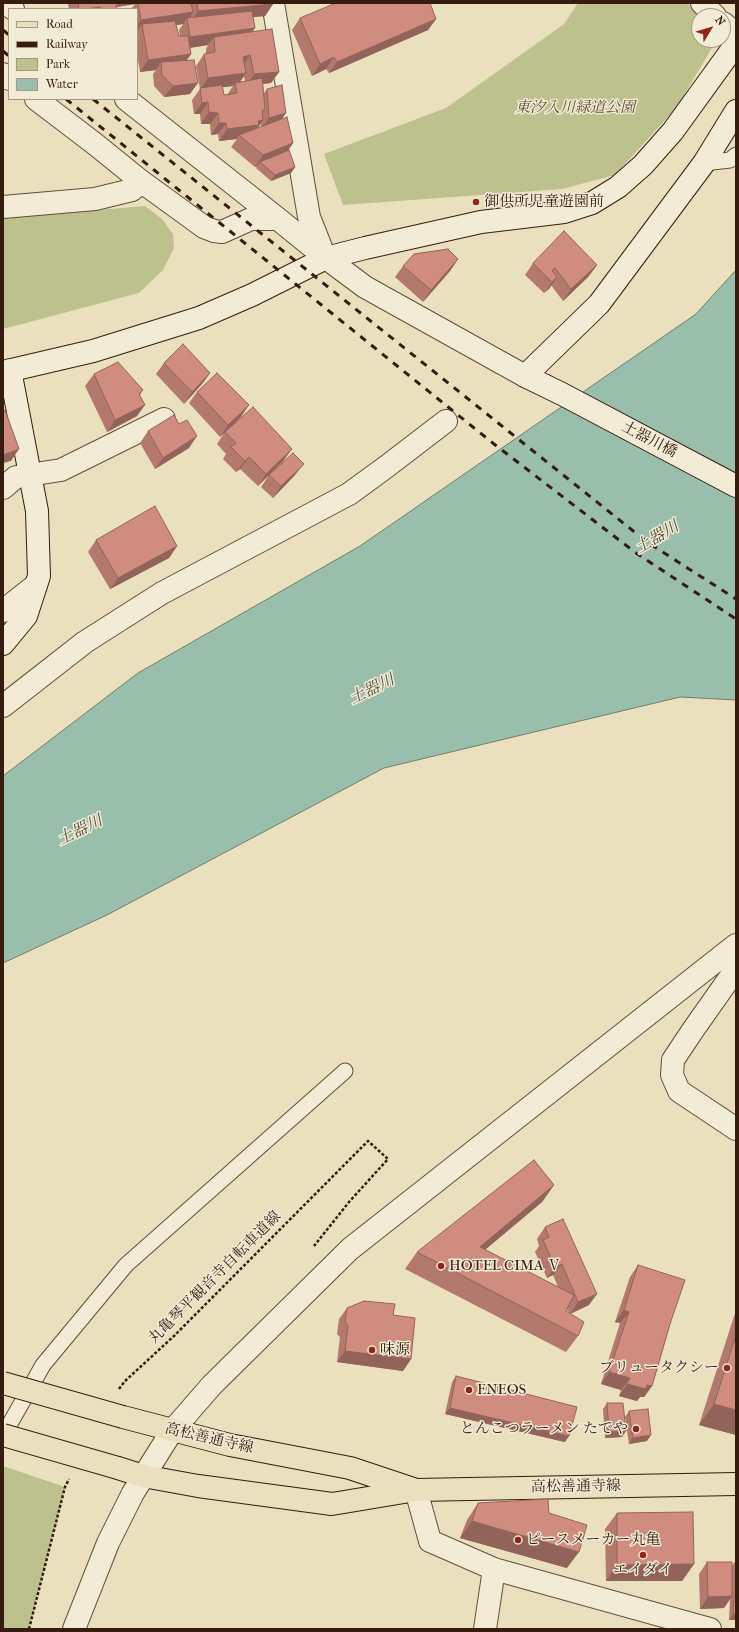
<!DOCTYPE html>
<meta charset="utf-8">
<style>
body{margin:0}
#map{position:relative;width:739px;height:1632px;overflow:hidden;background:#ebe0be;font-family:"IM FELL French Canon",serif}
canvas{display:block}
.frame{position:absolute;inset:0;border:4px solid #351c0e;pointer-events:none}
.legend{position:absolute;left:8px;top:8px;width:130px;height:92px;box-sizing:border-box;background:#f2ebd5;border:1px solid #a69885;margin:0;padding:5px 7px;list-style:none;font-size:12px;color:#351c0e}
.legend li{display:flex;align-items:center;gap:8px;height:20px}
.legend b{width:20px;border:1px solid #a69885}
.north{position:absolute;left:691px;top:8px;width:40px;height:40px;box-sizing:border-box;background:#f2ebd5;border:1px solid #a69885;border-radius:50%;rotate:52deg;font-size:11px;font-weight:700;line-height:16px;text-align:center;color:#351c0e}
.north::after{content:'';display:block;margin:auto;width:14px;height:18px;background:#8f2418;clip-path:polygon(50% 0,100% 100%,50% 72%,0 100%)}
</style>
<div id="map">
<canvas width="739" height="1632"></canvas>
<div class="frame"></div>
<ul class="legend">
<li><b style="height:5px;background:#ebe0be"></b>Road</li>
<li><b style="height:5px;background:#351c0e"></b>Railway</li>
<li><b style="height:11px;background:#bcc18e"></b>Park</li>
<li><b style="height:11px;background:#99beab"></b>Water</li>
</ul>
<div class="north">N</div>
</div>
<script>
const ctx = document.querySelector('canvas').getContext('2d');
ctx.lineJoin = 'round';
function paint(path, color) { ctx.fillStyle = color; ctx.fill(path, 'evenodd'); }
const shape = rows => new Path2D(rows.map(r => 'M' + r).join(''));
function trace(path, color, width, dash) { ctx.strokeStyle = color; ctx.lineWidth = width; ctx.lineCap = dash ? 'butt' : 'round'; ctx.setLineDash(dash || []); ctx.stroke(path); }
function label(font, color, halo, rows, align = 'center') {
  ctx.font = font + ' "IM FELL French Canon","Noto Serif JP",serif'; ctx.lineWidth = 3; ctx.setLineDash([]); ctx.textBaseline = 'middle'; ctx.strokeStyle = halo; ctx.fillStyle = color; for (const [text, x, y, turn = 0] of rows) {
    ctx.save(); ctx.translate(x, y); ctx.rotate((+turn || 0) * Math.PI / 180); ctx.textAlign = isNaN(turn) ? turn : align; if (halo) ctx.strokeText(text, 0, 0); ctx.fillText(text, 0, 0); ctx.restore();
  }
}
paint(shape([
 [578,3,688,3,699,18,699,40,715,40,716,41,677,107,615,175,562,189,343,205,324,154,446,108,564,24],
 [145,206,162,219,173,234,174,248,163,270,139,293,3,329,3,218],
 [3,1466,65,1487,29,1629,3,1629]
]), '#bcc18e');
const water = shape([
 [736,270,736,700,680,697,384,768,107,915,3,963,3,776,138,673,360,546,696,314,736,270]
]);
paint(water, '#99beab');
trace(water, '#717d6c', 1);
const lane = shape([
 [704,163,730,160,736,155],
 [3,1436,43,1365,126,1265,345,1071]
]);
const street = shape([
 [6,3,13,9],
 [273,3,309,217,324,255],
 [702,3,715,16],
 [723,23,736,34],
 [3,74,9,79],
 [36,99,95,144,142,182,204,227,214,231,222,232,251,219,278,219],
 [126,99,278,219,326,258,365,287,525,376],
 [3,207,95,199,132,190,142,182],
 [3,488,16,477,61,470,164,419],
 [3,611,36,585],
 [3,706,85,642,162,593,349,494,386,467,446,421],
 [736,969,693,1030,673,1060,672,1075,679,1091,736,1129],
 [416,1490,430,1541,494,1569,710,1629],
 [74,1629,108,1543,133,1493,172,1431,212,1385,350,1249,736,945],
 [485,1629,494,1569]
]);
const secondary = shape([
 [736,111,704,163,599,304,525,376,562,394,736,486],
 [3,372,93,351,199,318,252,295,326,258,365,248,481,222,564,212,592,203,618,187,643,165,673,131,736,44],
 [3,644,26,616,39,576,37,511,10,370]
]);
const primary = shape([
 [123,1417,230,1445,350,1468,413,1489],
 [118,1468,143,1476,198,1486,332,1504,416,1490,736,1484]
]);
trace(lane, '#624d3a', 17);
trace(street, '#624d3a', 24);
trace(secondary, '#351c0e', 24);
trace(primary, '#351c0e', 24);
trace(shape([
 [119,1389,125,1381,174,1336,368,1141,388,1159,349,1202,314,1246],
 [29,1629,65,1487,69,1479]
]), '#351c0e', 2.5, [3, 2]);
trace(lane, '#f2ebd5', 15);
trace(street, '#f2ebd5', 22);
trace(secondary, '#f2ebd5', 22);
trace(primary, '#ebe0be', 22);
trace(shape([
 [3,30,9,35],
 [3,51,9,56],
 [66,99,494,444,636,553,736,619],
 [93,99,647,542,736,599]
]), '#351c0e', 3, [7, 7]);
const primaryBridge = shape([
 [3,1383,123,1417],
 [3,1435,118,1468]
]);
trace(primaryBridge, '#351c0e', 24, []);
trace(primaryBridge, '#ebe0be', 22);
paint(shape([
 [69,3,273,3,273,4,265,16,253,17,252,32,279,72,271,83,263,84,264,93,267,89,293,143,288,151,295,167,291,173,271,181,256,168,257,166,255,167,231,147,237,139,219,141,218,134,211,135,210,124,201,124,200,114,194,114,192,100,200,89,196,66,204,54,206,54,206,49,208,45,190,48,191,54,186,60,190,94,164,97,154,86,153,74,156,70,140,72,137,54,137,32,138,30,137,31,137,9,131,9,135,4,117,7,117,9,69,9,68,4],
 [183,24,179,30,180,36,179,36,176,25],
 [244,76,245,81,240,82],
 [233,86,227,95,224,95,222,87],
 [261,124,261,127,257,129],
 [300,18,436,19,428,30,329,73,326,69,312,76,292,30],
 [458,259,450,271,423,302,395,277,403,266],
 [533,263,597,265,588,277,563,301,551,285,544,293,525,275],
 [164,363,210,373,202,384,184,404,156,374],
 [94,374,143,390,140,395,137,416,107,432,85,386],
 [197,392,241,417,220,437,189,403],
 [148,431,189,448,155,469,140,443],
 [225,432,284,460,258,486,240,469,236,472,223,459,226,454,217,444],
 [269,475,295,475,273,498,261,487],
 [96,540,177,546,169,558,110,589,88,552],
 [554,1185,542,1202,485,1250,558,1287,553,1275,547,1278,535,1252,539,1246,537,1239,545,1227,589,1305,570,1314,578,1336,566,1352,405,1269,417,1252],
 [567,1309,569,1313,566,1311],
 [638,1265,670,1324,652,1386,644,1397,640,1397,637,1401,619,1396,621,1390,601,1384,620,1323,615,1322,630,1277],
 [347,1308,393,1315,411,1359,403,1371,337,1362,340,1337,337,1334,339,1319],
 [736,1310,736,1435,699,1425],
 [456,1376,565,1442,445,1414,452,1382],
 [607,1403,622,1437,605,1438,603,1409],
 [629,1411,647,1441,629,1444,625,1417],
 [478,1503,549,1513,567,1568,460,1538,467,1520],
 [617,1513,694,1564,682,1581,606,1581,605,1529],
 [736,1560,736,1620,729,1620,730,1599,724,1608,700,1609,699,1574,707,1562,732,1566]
]), '#b3796d');
paint(shape([
 [119,3,135,3,135,4,117,7],
 [273,4,265,16,190,23,198,11],
 [100,7,98,9,87,9],
 [193,12,188,20,187,18,183,24,143,30,142,24,138,30,137,31,137,25,141,20],
 [436,19,428,30,329,73,337,62],
 [255,28,247,40,214,37,208,45,182,49,190,37],
 [191,54,183,66,161,62,156,70,140,72,148,60],
 [250,55,242,67,243,57],
 [334,57,326,69,312,76,320,64],
 [279,72,271,83,246,86,254,74],
 [246,73,238,85,235,83,233,86,200,90,208,78],
 [198,83,190,94,164,97,173,86],
 [208,102,200,114,194,114,202,103],
 [209,112,218,113,210,124,201,124],
 [286,113,278,125,261,129,269,118],
 [263,120,251,137,239,135,237,139,219,141,227,129],
 [219,123,226,123,218,134,211,135],
 [293,143,285,154,260,162,257,166,255,167,263,155],
 [295,167,291,173,271,181,275,175],
 [458,259,450,271,423,302,431,290],
 [597,265,588,277,563,301,571,289],
 [557,277,549,289,544,293,552,282],
 [210,373,202,384,184,404,192,392],
 [145,405,137,416,107,432,115,420],
 [249,405,241,417,220,437,228,425],
 [197,436,189,448,155,469,163,458],
 [19,449,11,461,3,463,3,455],
 [292,449,284,460,258,486,266,474],
 [249,457,240,469,236,472,245,461],
 [304,464,295,475,273,498,281,486],
 [177,546,169,558,110,589,118,578],
 [554,1185,542,1202,468,1264,480,1247],
 [562,1264,553,1275,547,1278,555,1267],
 [597,1294,589,1305,570,1314,578,1302],
 [624,1310,629,1312,620,1323,615,1322],
 [345,1351,411,1359,403,1371,337,1362],
 [609,1372,630,1378,621,1390,601,1384],
 [627,1384,647,1385,652,1386,644,1397,640,1397,637,1401,619,1396],
 [714,1404,736,1410,736,1435,699,1425],
 [450,1408,569,1436,565,1442,445,1414],
 [626,1431,622,1437,605,1438,609,1432],
 [651,1435,647,1441,629,1444,633,1438],
 [472,1521,579,1552,567,1568,460,1538],
 [694,1564,682,1581,606,1581,617,1565],
 [732,1596,724,1608,700,1609,708,1597],
 [733,1614,736,1614,736,1620,729,1620]
]), '#926359');
const building = shape([
 [78,3,116,3,117,9,101,9,100,7,87,9,79,9,78,3],
 [138,3,191,3,193,12,141,20,138,3],
 [197,3,273,3,273,4,198,11,197,3],
 [336,3,430,3,436,19,337,62,334,57,320,64,300,18,336,3],
 [252,11,255,28,190,37,187,18,252,11],
 [175,21,179,36,188,36,191,54,148,60,142,24,175,21],
 [272,29,279,72,254,74,250,55,243,57,246,73,208,78,204,54,215,52,214,37,272,29],
 [194,60,198,83,173,86,162,75,161,62,194,60],
 [262,78,265,109,262,111,263,120,258,121,259,125,227,129,226,123,219,123,218,113,209,112,208,102,202,103,200,88,222,85,224,95,237,93,235,83,262,78],
 [282,85,286,113,269,118,267,89,282,85],
 [287,117,293,143,263,155,239,135,287,117],
 [289,150,295,167,275,175,260,162,289,150],
 [564,231,597,265,571,289,555,268,552,271,557,277,552,282,533,263,564,231],
 [448,249,458,259,431,290,403,266,414,254,448,249],
 [183,344,210,373,192,392,164,363,183,344],
 [118,362,143,390,139,394,145,405,115,420,94,374,118,362],
 [217,373,249,405,228,425,197,392,217,373],
 [253,407,292,449,266,474,249,457,245,461,231,447,236,443,225,432,253,407],
 [3,410,5,410,19,449,3,455,3,410],
 [174,415,179,424,187,420,197,436,163,458,148,431,174,415],
 [293,453,304,464,281,486,269,475,293,453],
 [155,506,177,546,118,578,96,540,155,506],
 [534,1160,554,1185,480,1247,574,1295,566,1311,584,1322,578,1336,417,1252,534,1160],
 [563,1219,597,1294,578,1302,562,1264,555,1267,543,1240,549,1237,545,1227,563,1219],
 [638,1265,685,1280,670,1324,652,1386,647,1385,646,1389,627,1384,630,1378,609,1372,629,1312,624,1310,638,1265],
 [364,1301,395,1304,393,1315,415,1318,411,1359,345,1351,348,1326,345,1322,347,1308,364,1301],
 [736,1335,736,1410,714,1404,736,1335],
 [456,1376,577,1407,569,1436,450,1408,456,1376],
 [607,1403,623,1403,626,1431,609,1432,607,1403],
 [648,1409,651,1435,633,1438,629,1411,648,1409],
 [548,1499,549,1513,587,1525,579,1552,472,1521,478,1503,548,1499],
 [693,1512,694,1564,617,1565,617,1513,693,1512],
 [707,1562,732,1562,732,1596,708,1597,707,1562],
 [734,1597,736,1597,736,1614,733,1614,734,1597]
]);
paint(building, '#d08d7f');
trace(building, '#926359', 1);
for (const [x, y, r, color] of [
 [476,202,4,"#8f2418"],
 [441,1266,4,"#8f2418"],
 [372,1350,4,"#8f2418"],
 [727,1368,4,"#8f2418"],
 [469,1390,4,"#8f2418"],
 [636,1429,4,"#8f2418"],
 [518,1540,4,"#8f2418"],
 [643,1555,4,"#8f2418"]
]) { const dot = new Path2D(); dot.arc(x, y, r, 0, 2 * Math.PI); ctx.fillStyle = color; ctx.fill(dot); trace(dot, '#f2ebd5', 1.5); }
label('italic 15px', '#5e4e34', '#f2ebd5', [
 ["東汐入川緑道公園",575,108]
]);
label('15px', '#351c0e', '#f2ebd5', [
 ["御供所児童遊園前",484,202],
 ["HOTEL CIMA Ⅴ",449,1266],
 ["味源",380,1350],
 ["ブリュータクシー",719,1368,"right"],
 ["ENEOS",477,1390],
 ["とんこつラーメン たでや",628,1429,"right"],
 ["ピースメーカー丸亀",526,1540],
 ["エイダイ",643,1570,"center"]
], 'left');
label('15px', '#351c0e', '#f2ebd5', [
 ["土器川橋",649,440,28],
 ["丸亀琴平観音寺自転車道線",215,1278,-45],
 ["高松善通寺線",209,1439,13],
 ["高松善通寺線",576,1487,-1]
]);
label('italic 16px', '#534d3d', '#f2ebd5', [
 ["土器川",657,538,-31],
 ["土器川",372,690,-26],
 ["土器川",80,831,-26]
]);
</script>
